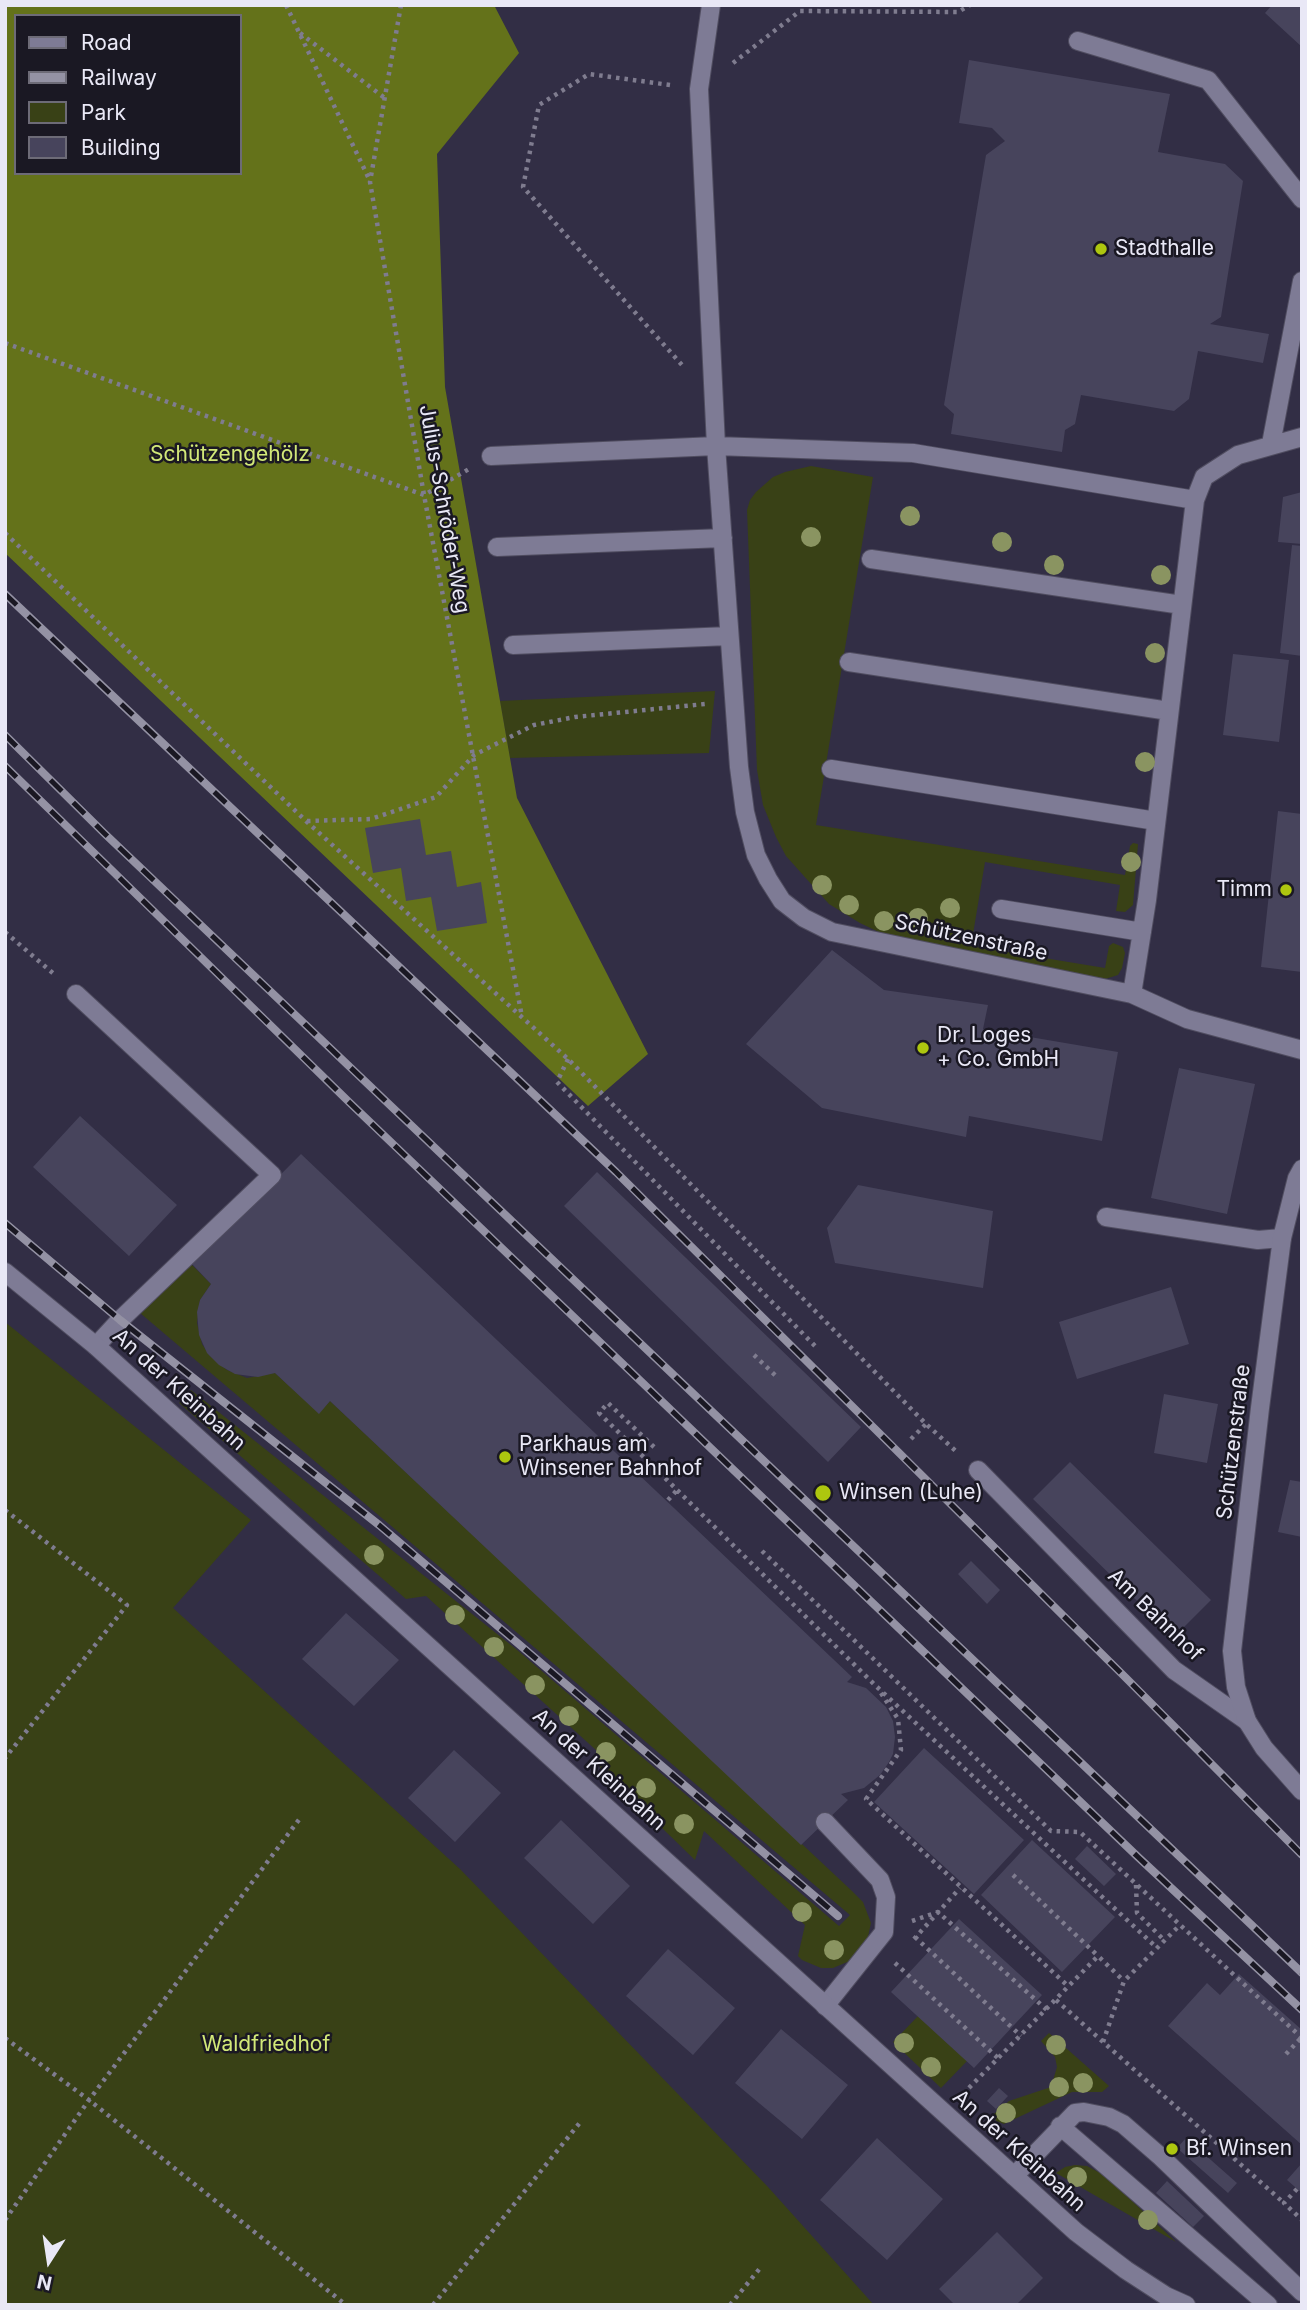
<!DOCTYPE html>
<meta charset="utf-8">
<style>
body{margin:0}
#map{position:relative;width:1307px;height:2310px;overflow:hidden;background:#322e45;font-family:Inter,sans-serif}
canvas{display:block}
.frame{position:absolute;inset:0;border:7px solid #e9e8f6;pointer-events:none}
.legend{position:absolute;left:14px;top:14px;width:228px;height:161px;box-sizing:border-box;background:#1a1823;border:2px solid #6d6b77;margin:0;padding:9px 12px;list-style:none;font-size:21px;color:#e9e8f6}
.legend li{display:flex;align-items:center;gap:14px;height:35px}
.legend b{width:35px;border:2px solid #6d6b77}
.north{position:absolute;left:14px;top:2226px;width:70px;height:70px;-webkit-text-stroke:5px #1a1823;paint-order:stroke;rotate:192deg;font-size:19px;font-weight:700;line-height:28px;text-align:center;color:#e9e8f6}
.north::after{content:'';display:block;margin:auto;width:24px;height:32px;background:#e9e8f6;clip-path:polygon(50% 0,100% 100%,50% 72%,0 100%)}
</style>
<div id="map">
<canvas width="1307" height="2310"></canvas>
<div class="frame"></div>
<ul class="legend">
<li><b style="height:9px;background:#7e7b95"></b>Road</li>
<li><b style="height:9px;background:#9492a4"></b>Railway</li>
<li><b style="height:19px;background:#394116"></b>Park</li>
<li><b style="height:19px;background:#47445c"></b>Building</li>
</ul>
<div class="north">N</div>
</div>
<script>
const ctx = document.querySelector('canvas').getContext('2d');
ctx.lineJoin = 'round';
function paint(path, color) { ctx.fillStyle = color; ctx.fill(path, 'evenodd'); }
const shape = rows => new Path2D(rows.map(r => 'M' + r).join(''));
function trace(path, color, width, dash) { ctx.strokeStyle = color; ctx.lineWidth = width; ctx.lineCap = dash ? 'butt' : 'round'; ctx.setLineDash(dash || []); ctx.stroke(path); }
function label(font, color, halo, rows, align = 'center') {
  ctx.font = font + ' Inter,sans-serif'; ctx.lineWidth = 5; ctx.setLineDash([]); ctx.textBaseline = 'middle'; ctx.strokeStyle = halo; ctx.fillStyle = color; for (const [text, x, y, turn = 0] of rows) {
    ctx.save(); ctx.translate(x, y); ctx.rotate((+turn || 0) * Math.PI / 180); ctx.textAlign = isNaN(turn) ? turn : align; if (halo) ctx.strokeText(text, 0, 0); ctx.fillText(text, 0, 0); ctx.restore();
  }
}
paint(shape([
 [811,466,873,477,816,825,1125,875,1130,846,1133,843,1138,844,1133,905,1125,912,1116,911,1120,885,985,862,971,946,1105,968,1109,946,1113,943,1123,947,1125,953,1122,968,1118,975,1102,980,887,936,860,923,829,904,786,856,776,837,763,805,757,770,747,510,750,500,756,492,773,477,785,472],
 [715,691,709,753,510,758,500,701],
 [185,1258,211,1284,200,1300,197,1323,202,1344,210,1356,227,1370,247,1378,275,1373,319,1413,330,1401,852,1891,863,1902,871,1923,867,1941,852,1960,833,1968,821,1968,802,1960,798,1956,805,1925,704,1831,695,1860,600,1768,597,1751,426,1596,406,1599,179,1403,191,1390,516,1649,839,1926,850,1915,133,1307],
 [5,1322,251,1520,173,1608,460,1869,768,2187,874,2305,5,2305],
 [918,2016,967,2061,941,2088,893,2042],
 [1049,2033,1109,2086,1102,2092,1072,2092,1004,2124,996,2121,994,2114,1009,2101,1051,2087,1057,2067,1055,2057,1041,2041],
 [1075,2165,1087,2166,1104,2175,1176,2242,1056,2173,1065,2167]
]), '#394116');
paint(shape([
 [5,5,494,5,519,53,437,154,445,387,517,798,648,1054,588,1106,5,553],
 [16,16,240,16,240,173,16,173]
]), '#64721a');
paint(shape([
 [1272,5,1302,5,1302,47,1265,13],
 [969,60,1170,94,1158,152,1225,164,1243,181,1221,317,1210,324,1269,334,1263,363,1198,351,1189,399,1174,411,1081,395,1075,424,1065,430,1062,452,951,434,954,414,944,405,986,155,1005,141,992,128,959,123],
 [1302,492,1302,544,1278,542,1283,497],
 [1292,545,1302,546,1302,656,1280,653],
 [1233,654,1289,660,1279,742,1223,735],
 [1278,811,1302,814,1302,972,1261,967],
 [420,819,426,855,451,851,457,887,481,882,487,923,437,931,431,897,406,901,401,868,373,873,365,828],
 [832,950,884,990,988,1005,983,1029,1118,1052,1102,1141,969,1116,966,1137,822,1108,746,1044],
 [1179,1068,1255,1084,1227,1214,1151,1198],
 [80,1116,177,1205,129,1256,33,1167],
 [301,1154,852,1677,847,1682,866,1688,886,1707,893,1721,895,1737,893,1754,889,1762,880,1775,864,1788,841,1794,848,1800,801,1845,330,1401,319,1414,275,1373,258,1377,235,1374,219,1365,207,1353,199,1335,197,1312,200,1300,211,1284,192,1264],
 [597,1172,861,1427,828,1462,564,1206],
 [858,1185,993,1211,983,1288,835,1263,827,1228],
 [1171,1287,1189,1344,1077,1379,1059,1322],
 [1164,1394,1218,1404,1207,1463,1154,1453],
 [1070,1462,1211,1600,1174,1637,1033,1499],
 [1290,1480,1302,1482,1302,1537,1278,1532],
 [971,1561,1000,1590,987,1604,958,1574],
 [346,1613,399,1660,354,1706,302,1659],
 [924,1748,1024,1840,974,1894,874,1802],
 [454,1750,501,1793,455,1842,408,1798],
 [561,1820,630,1886,593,1924,524,1858],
 [1032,1840,1115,1917,1062,1972,981,1895],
 [1087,1846,1116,1874,1104,1886,1075,1859],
 [959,1919,1042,1995,974,2068,891,1992],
 [668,1949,735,2008,693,2055,626,1996],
 [1239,1974,1302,2030,1302,2145,1168,2026,1207,1983,1220,1995],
 [781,2029,848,2085,802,2139,735,2083],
 [999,2088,1008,2096,996,2109,987,2101],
 [877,2138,943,2199,887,2260,820,2200],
 [1186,2138,1237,2183,1228,2193,1177,2148],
 [1302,2163,1302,2193,1287,2180],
 [1167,2181,1204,2216,1193,2227,1156,2193],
 [997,2232,1043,2278,1016,2305,955,2305,939,2289]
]), '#47445c');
const service = shape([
 [711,5,699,89,716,446,739,767,745,812,756,855,768,879,782,901,804,918,832,932,1132,994,1187,1019,1302,1050],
 [1078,41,1208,80,1302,199],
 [1271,444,1302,281],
 [491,456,716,446,913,453,1195,500],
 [497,547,723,538],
 [871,559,1182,605],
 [513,645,729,636],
 [849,662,1169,711],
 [831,769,1156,821],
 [1001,909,1142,932],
 [76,994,272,1175,120,1320,96,1346],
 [1132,994,1147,900,1195,500,1204,477,1238,455,1302,437],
 [1106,1217,1258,1240,1282,1238],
 [978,1470,1174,1670,1247,1721],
 [825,2006,884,1932,886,1897,880,1880,825,1822],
 [1060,2126,1268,2305],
 [1014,2176,1075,2113,1084,2112,1109,2117,1123,2124,1161,2157,1302,2292]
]);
const minor = shape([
 [1302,1169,1297,1178,1282,1238,1260,1408,1232,1651,1236,1687,1247,1721,1264,1748,1302,1791],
 [5,1272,96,1346,1076,2232,1126,2270,1166,2296,1186,2305]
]);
trace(service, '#504d60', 20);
trace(minor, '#504d60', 20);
trace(shape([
 [286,5,370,181],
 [401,5,370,182,424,495,522,1017],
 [300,33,386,99],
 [733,63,800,11,958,12,970,5],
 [670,85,589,74,539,105,523,187,682,365],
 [5,343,424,495,469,469],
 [5,533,306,821,568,1059,926,1424,958,1453],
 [307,821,371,819,436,797,474,755,534,725,575,717,705,704],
 [5,932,55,975],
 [568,1059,557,1082,815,1346],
 [754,1355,776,1376],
 [911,1439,926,1424],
 [654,1447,608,1403,599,1413,876,1686,1156,1947],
 [668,1500,678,1489],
 [5,1510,127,1605,5,1758],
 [762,1551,1051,1831,1080,1832,1302,2038],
 [881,1693,898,1719,901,1750,866,1799,1069,1987],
 [1013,1875,1098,1956],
 [1136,1885,1137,1913,1164,1940],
 [912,1921,938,1912,1047,2010],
 [915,1937,1021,2036],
 [914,1939,960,1888],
 [895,1963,999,2059],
 [1056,2000,1284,2203],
 [5,2038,89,2100,346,2305],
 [1103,2042,1124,1981,1180,1925],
 [1286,2054,1301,2038],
 [963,2094,1098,1956,1124,1981],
 [1297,2189,1284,2203,1302,2220],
 [5,2220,89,2100,301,1817],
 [433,2305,582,2120],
 [730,2305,761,2267]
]), '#7f7c8f', 4.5, [3.5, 5]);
trace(service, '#7e7b95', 18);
trace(minor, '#7e7b95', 18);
const rail = shape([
 [5,594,616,1172,1126,1678,1302,1855],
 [5,735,104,833,1302,1973],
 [5,766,349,1102,1138,1857,1302,2010],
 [5,1223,120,1320,379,1525,838,1916]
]);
trace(rail, '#9492a4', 8);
trace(rail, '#1a1823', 5, [16]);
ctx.fillStyle = '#8a9461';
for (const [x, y] of [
 [910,516],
 [811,537],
 [1002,542],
 [1054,565],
 [1161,575],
 [1155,653],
 [1145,762],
 [1131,862],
 [822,885],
 [849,905],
 [950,908],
 [918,918],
 [884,921],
 [374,1555],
 [455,1615],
 [494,1647],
 [535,1685],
 [569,1716],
 [606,1752],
 [646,1788],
 [684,1824],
 [802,1912],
 [834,1950],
 [904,2043],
 [1056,2045],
 [931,2067],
 [1083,2083],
 [1059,2087],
 [1006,2113],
 [1077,2177],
 [1148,2220]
]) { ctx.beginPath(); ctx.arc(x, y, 10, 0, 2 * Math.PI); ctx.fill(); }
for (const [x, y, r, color] of [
 [1101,249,7,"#adc60f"],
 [1286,890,7,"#adc60f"],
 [923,1048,7,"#adc60f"],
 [505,1457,7,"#adc60f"],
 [823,1493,9,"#adc60f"],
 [1172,2149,7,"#adc60f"]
]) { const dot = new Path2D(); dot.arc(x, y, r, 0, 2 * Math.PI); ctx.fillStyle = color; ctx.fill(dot); trace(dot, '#1a1823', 2.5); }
label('21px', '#e9e8f6', '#1a1823', [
 ["Stadthalle",1115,249],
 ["Timm",1272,890,"right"],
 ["Dr. Loges",937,1036],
 ["+ Co. GmbH",937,1060],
 ["Parkhaus am",519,1445],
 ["Winsener Bahnhof",519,1469],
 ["Winsen (Luhe)",839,1493],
 ["Bf. Winsen",1186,2149]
], 'left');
label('21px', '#d2e878', '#1a1823', [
 ["Schützengehölz",230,455],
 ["Waldfriedhof",266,2045]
]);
label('21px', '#e9e8f6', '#1a1823', [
 ["Julius-Schröder-Weg",444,509,80],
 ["Schützenstraße",971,938,12],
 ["An der Kleinbahn",179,1390,42],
 ["Schützenstraße",1234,1442,-83],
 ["Am Bahnhof",1155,1615,44],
 ["An der Kleinbahn",599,1770,42],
 ["An der Kleinbahn",1019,2151,42]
]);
</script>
